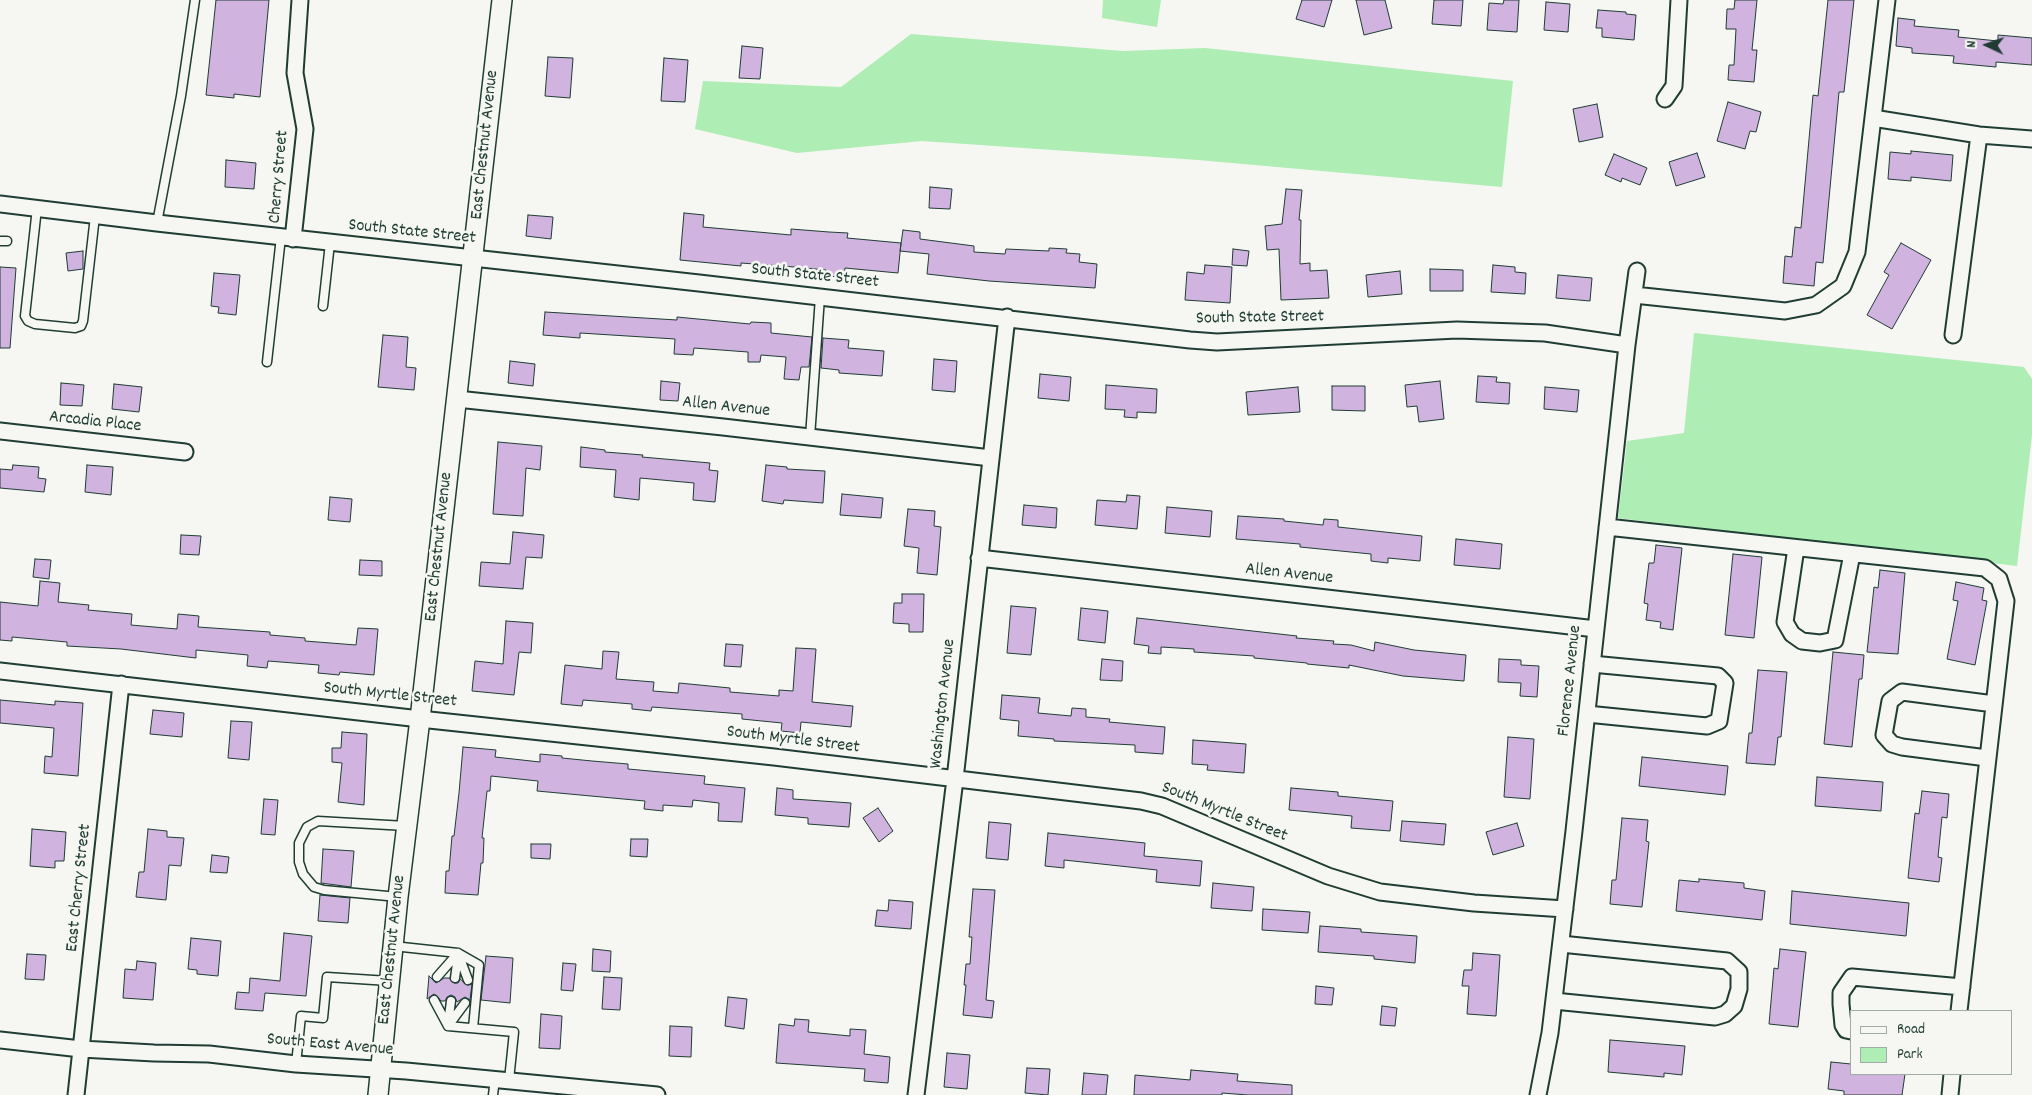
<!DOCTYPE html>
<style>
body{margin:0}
#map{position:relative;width:2032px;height:1095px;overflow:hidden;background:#f6f6f2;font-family:Dekko,sans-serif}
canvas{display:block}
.legend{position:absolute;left:1850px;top:1010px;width:162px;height:65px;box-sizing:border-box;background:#f6f6f2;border:1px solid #a0aca6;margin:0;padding:6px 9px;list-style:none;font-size:15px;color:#1f3d34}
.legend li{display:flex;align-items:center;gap:10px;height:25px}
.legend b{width:25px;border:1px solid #a0aca6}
.north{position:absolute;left:1962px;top:20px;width:50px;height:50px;-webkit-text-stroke:4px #f6f6f2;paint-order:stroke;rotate:273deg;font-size:14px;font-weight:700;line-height:20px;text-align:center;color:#1f3d34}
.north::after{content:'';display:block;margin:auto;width:18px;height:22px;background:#1f3d34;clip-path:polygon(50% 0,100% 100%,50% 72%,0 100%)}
</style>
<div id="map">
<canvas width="2032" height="1095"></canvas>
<ul class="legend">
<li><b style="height:6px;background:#f6f6f2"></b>Road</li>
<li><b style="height:14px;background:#aeedb4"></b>Park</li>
</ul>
<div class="north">N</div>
</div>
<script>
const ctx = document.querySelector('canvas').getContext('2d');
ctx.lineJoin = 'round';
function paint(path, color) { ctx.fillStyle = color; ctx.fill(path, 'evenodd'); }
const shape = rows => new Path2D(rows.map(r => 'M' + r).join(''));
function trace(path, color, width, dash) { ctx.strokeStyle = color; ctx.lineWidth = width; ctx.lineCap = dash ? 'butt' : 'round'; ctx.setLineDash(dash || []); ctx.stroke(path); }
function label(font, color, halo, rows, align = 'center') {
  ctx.font = font + ' Dekko,sans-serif'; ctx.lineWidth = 5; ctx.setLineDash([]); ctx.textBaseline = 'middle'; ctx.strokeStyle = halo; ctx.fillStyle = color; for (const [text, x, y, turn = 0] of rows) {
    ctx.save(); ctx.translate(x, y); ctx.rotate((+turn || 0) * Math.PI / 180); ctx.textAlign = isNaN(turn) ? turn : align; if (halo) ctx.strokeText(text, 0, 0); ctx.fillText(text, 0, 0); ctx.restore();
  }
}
paint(shape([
 [1103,0,1161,0,1157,27,1102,18],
 [911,34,1123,51,1205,48,1513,81,1502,187,1198,160,922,141,797,153,695,129,703,81,841,87],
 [1694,333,2024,367,2032,379,2032,435,2017,566,1618,518,1627,441,1684,433]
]), '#aeedb4');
const building = shape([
 [216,0,269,0,260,97,234,94,234,98,206,95,216,0],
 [1302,0,1332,0,1324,27,1296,19,1302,0],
 [1356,0,1385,0,1392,28,1364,35,1356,0],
 [1434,0,1463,0,1461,26,1432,24,1434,0],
 [1504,0,1519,0,1517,32,1487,30,1489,3,1503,4,1504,0],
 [1735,0,1757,0,1752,50,1757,50,1754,82,1728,80,1729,65,1734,65,1736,29,1726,29,1727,9,1734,9,1735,0],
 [1828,0,1854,0,1844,92,1839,92,1823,263,1816,262,1814,286,1783,283,1785,256,1792,257,1795,227,1801,228,1813,95,1818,96,1828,0],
 [1546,2,1570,4,1568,32,1544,30,1546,2],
 [1598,10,1626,12,1626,14,1636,15,1634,40,1602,37,1602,28,1596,28,1598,10],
 [1898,18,1915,20,1914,26,1959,30,1958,37,1998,41,1998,35,2032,38,2032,65,1996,62,1996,67,1953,63,1954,56,1912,53,1912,48,1896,46,1898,18],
 [742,46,763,48,760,79,739,78,742,46],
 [548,57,573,58,570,98,545,96,548,57],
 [664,58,688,60,685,102,661,101,664,58],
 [1728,102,1761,112,1756,132,1750,131,1745,149,1717,141,1728,102],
 [1597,104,1603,137,1579,142,1573,109,1597,104],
 [1911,151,1953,155,1951,181,1911,177,1911,181,1888,179,1890,152,1911,154,1911,151],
 [1697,153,1705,177,1676,186,1669,162,1697,153],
 [1614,154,1647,168,1640,185,1622,178,1621,182,1605,175,1614,154],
 [226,160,256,163,254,189,225,187,226,160],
 [930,187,952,189,950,209,929,208,930,187],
 [1286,189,1302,190,1299,220,1301,220,1300,264,1310,263,1310,271,1327,270,1329,298,1281,300,1279,249,1267,250,1265,226,1282,224,1286,189],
 [684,213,704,215,703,227,791,235,791,229,829,232,848,233,847,238,901,243,898,273,845,268,844,277,825,276,826,270,794,267,741,263,741,266,680,260,684,213],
 [528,215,553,217,551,239,526,236,528,215],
 [903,230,920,232,920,239,974,246,974,252,1005,254,1006,249,1049,251,1049,248,1067,249,1066,253,1080,254,1079,262,1097,264,1095,288,989,281,927,274,929,254,900,251,903,230],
 [1901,243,1931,260,1892,329,1867,315,1889,275,1884,272,1901,243],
 [1233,249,1249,251,1247,266,1232,265,1233,249],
 [83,251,83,269,68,271,66,253,83,251],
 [1205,265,1232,267,1230,303,1185,300,1187,272,1204,274,1205,265],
 [1493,265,1515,267,1515,272,1526,273,1525,294,1491,292,1493,265],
 [0,267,16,268,10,348,0,348,0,267],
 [1430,269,1463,270,1463,291,1430,291,1430,269],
 [1400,271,1402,294,1368,297,1366,275,1400,271],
 [214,273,240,275,236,315,218,313,219,307,211,306,214,273],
 [1558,275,1592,278,1590,301,1556,298,1558,275],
 [545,312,677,320,677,317,750,324,751,322,771,323,771,333,812,337,809,367,801,367,799,380,784,379,786,357,761,355,760,362,748,362,748,352,694,348,693,355,674,354,675,339,580,333,580,338,543,335,545,312],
 [383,335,408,337,406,367,416,368,414,390,378,387,383,335],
 [823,338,849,340,848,348,884,351,882,376,839,373,839,370,821,368,823,338],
 [934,359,957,361,955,392,932,390,934,359],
 [510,361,535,364,533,386,508,383,510,361],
 [1040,374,1071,377,1069,401,1038,398,1040,374],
 [1478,376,1497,377,1496,382,1510,383,1509,404,1476,402,1478,376],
 [661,381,680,383,678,401,660,400,661,381],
 [1440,381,1444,419,1419,422,1417,406,1407,407,1405,385,1440,381],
 [61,383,84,385,82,406,60,405,61,383],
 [114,384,142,387,139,412,112,409,114,384],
 [1106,385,1157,389,1156,413,1137,412,1137,418,1124,417,1125,410,1105,409,1106,385],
 [1332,386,1365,386,1365,411,1332,410,1332,386],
 [1298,387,1300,412,1248,415,1246,392,1298,387],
 [1545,387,1579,390,1577,412,1544,409,1545,387],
 [498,442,542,446,540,470,526,468,523,516,493,514,498,442],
 [581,447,605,450,605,452,643,455,642,457,710,463,709,470,718,471,715,502,693,500,694,483,640,478,639,500,614,497,616,470,580,467,581,447],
 [13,465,39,467,38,478,46,479,44,492,0,488,0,469,12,470,13,465],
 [87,465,113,467,111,495,85,492,87,465],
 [766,465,787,467,787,469,825,471,823,503,784,500,783,504,762,501,766,465],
 [842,494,883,498,881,518,840,515,842,494],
 [1127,495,1140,496,1137,529,1095,525,1097,500,1126,502,1127,495],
 [330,497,352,499,350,522,328,520,330,497],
 [1024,505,1057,508,1056,528,1022,525,1024,505],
 [1167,507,1212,511,1210,537,1165,533,1167,507],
 [908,509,935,511,934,526,941,527,937,575,917,573,919,548,904,546,908,509],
 [1238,516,1284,519,1284,521,1323,525,1324,519,1338,520,1338,527,1422,536,1420,561,1388,558,1388,563,1371,561,1371,554,1300,547,1300,544,1236,539,1238,516],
 [513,532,544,535,542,558,526,557,523,589,479,586,481,562,510,564,513,532],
 [181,535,201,536,199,555,180,554,181,535],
 [1456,539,1502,544,1500,569,1454,565,1456,539],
 [1656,545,1682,548,1673,630,1660,628,1661,622,1646,620,1648,604,1644,603,1649,563,1654,563,1656,545],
 [1733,554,1762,557,1754,638,1725,635,1733,554],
 [35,559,51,560,49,579,33,577,35,559],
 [360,560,382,561,382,576,359,575,360,560],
 [1880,570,1905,573,1898,654,1867,652,1874,587,1878,588,1880,570],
 [40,581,60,583,58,602,89,605,88,610,132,614,131,625,177,629,178,614,199,616,198,627,270,632,270,635,305,638,305,641,356,645,358,628,378,629,374,675,340,672,339,675,318,673,319,665,268,661,267,668,247,666,248,655,196,650,196,658,121,649,67,646,67,642,12,637,12,641,0,640,0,602,38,606,40,581],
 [1956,582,1984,588,1982,600,1987,601,1975,665,1947,659,1958,601,1953,600,1956,582],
 [902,594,924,594,923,632,909,632,909,624,893,623,894,603,902,603,902,594],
 [1011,606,1036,608,1031,655,1007,653,1011,606],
 [1081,608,1108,611,1105,643,1078,640,1081,608],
 [1137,618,1297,636,1296,638,1334,641,1333,644,1351,645,1374,651,1375,642,1414,650,1466,655,1464,681,1403,676,1349,665,1349,668,1307,664,1307,663,1254,658,1254,656,1194,652,1194,649,1161,647,1161,654,1148,653,1149,646,1134,644,1137,618],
 [506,621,533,623,531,653,519,652,514,695,472,691,475,661,503,664,506,621],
 [726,644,743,645,741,667,724,666,726,644],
 [796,648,816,649,812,702,853,706,851,727,801,722,800,733,781,731,782,723,742,719,742,714,652,707,651,711,632,709,632,704,583,700,582,706,561,704,565,665,602,669,603,651,619,652,616,679,654,682,653,691,678,693,679,683,730,688,730,692,779,696,779,690,793,691,796,648],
 [1833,652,1864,655,1862,679,1859,679,1852,747,1824,744,1833,652],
 [1102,659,1123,661,1122,681,1100,680,1102,659],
 [1499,659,1521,660,1521,665,1539,666,1537,697,1520,696,1521,683,1498,682,1499,659],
 [1758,670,1787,672,1781,737,1778,737,1775,765,1746,763,1749,733,1752,733,1758,670],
 [1002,695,1040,698,1038,713,1071,716,1072,708,1086,709,1086,717,1110,719,1109,722,1165,727,1163,754,1135,752,1135,745,1054,741,1054,739,1018,736,1019,721,1000,719,1002,695],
 [0,700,55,705,55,701,83,703,78,776,44,773,45,756,52,757,54,728,0,723,0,700],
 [153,710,184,713,182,737,150,734,153,710],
 [231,721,252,722,249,760,228,758,231,721],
 [342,732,367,734,364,805,338,802,342,763,332,762,332,748,341,748,342,732],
 [1508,737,1534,739,1530,799,1504,797,1508,737],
 [1193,740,1246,744,1244,773,1207,770,1208,765,1192,764,1193,740],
 [463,747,496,750,495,757,540,762,540,754,562,756,562,758,592,761,628,764,628,769,705,776,704,784,745,788,742,822,718,821,719,803,693,800,692,807,663,805,663,811,644,809,645,801,537,791,538,781,491,776,490,791,487,791,482,838,484,838,483,863,481,863,478,895,445,893,446,871,449,871,452,836,454,836,459,793,463,747],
 [1642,757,1728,766,1725,795,1639,786,1642,757],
 [1817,777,1883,782,1881,811,1815,806,1817,777],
 [777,788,793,790,793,799,851,803,849,827,808,824,808,818,775,815,777,788],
 [1291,788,1338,792,1338,796,1393,801,1390,831,1351,828,1352,816,1289,810,1291,788],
 [1922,791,1949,794,1947,818,1942,817,1938,857,1942,858,1939,882,1908,878,1915,813,1919,814,1922,791],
 [264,799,278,800,275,835,261,834,264,799],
 [878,808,893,831,879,842,863,818,878,808],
 [1622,818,1648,820,1646,841,1649,842,1642,907,1610,904,1612,880,1616,880,1622,818],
 [1402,821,1446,824,1444,845,1400,841,1402,821],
 [989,822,1011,824,1008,860,986,858,989,822],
 [1517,823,1524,846,1493,855,1486,832,1517,823],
 [32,829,66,832,64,861,55,861,55,868,30,866,32,829],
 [148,829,167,831,167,837,184,838,181,866,169,865,166,900,136,897,139,872,144,872,148,829],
 [1048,833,1145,843,1144,856,1202,861,1200,886,1156,882,1157,870,1064,860,1064,868,1045,866,1048,833],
 [631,839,648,839,647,857,630,856,631,839],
 [531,844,551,844,550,859,531,858,531,844],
 [323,849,354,851,351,887,321,883,323,849],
 [212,855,229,857,227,873,210,872,212,855],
 [1699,879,1744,883,1744,888,1765,891,1762,920,1676,911,1679,880,1699,882,1699,879],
 [1213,883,1254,887,1252,911,1211,908,1213,883],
 [973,889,995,890,986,1000,994,1001,992,1018,963,1015,966,985,964,985,966,964,970,964,972,937,969,937,973,889],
 [1792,891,1909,903,1906,936,1790,924,1792,891],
 [320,895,350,898,348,923,318,921,320,895],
 [889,900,913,902,911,929,875,926,877,910,888,911,889,900],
 [1263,909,1310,912,1308,933,1262,930,1263,909],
 [1320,926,1361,929,1361,932,1417,936,1415,963,1374,959,1374,956,1318,952,1320,926],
 [284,933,312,936,306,996,265,993,263,1011,235,1009,237,992,249,993,250,978,280,981,284,933],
 [191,938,221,941,218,976,197,974,197,970,188,969,191,938],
 [593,949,611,951,610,972,592,971,593,949],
 [1780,949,1806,952,1798,1027,1769,1024,1774,968,1778,969,1780,949],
 [1473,953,1500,955,1496,1016,1467,1014,1469,986,1462,986,1464,970,1472,970,1473,953],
 [27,954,46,955,44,980,25,979,27,954],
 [486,956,513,958,510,1003,481,1000,486,956],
 [137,961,156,963,153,1000,123,998,125,969,136,970,137,961],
 [563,963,576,964,573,991,561,990,563,963],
 [429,976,436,983,444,978,450,978,454,983,458,983,460,979,467,985,472,984,470,1000,465,997,457,1002,455,997,451,995,447,997,445,1001,441,1001,437,996,434,994,427,999,429,976],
 [604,977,622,978,620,1010,602,1009,604,977],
 [1316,986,1334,988,1332,1005,1315,1004,1316,986],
 [728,997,747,999,744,1029,725,1026,728,997],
 [1382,1006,1397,1008,1395,1026,1380,1025,1382,1006],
 [541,1014,562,1016,560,1049,539,1048,541,1014],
 [795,1019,809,1020,808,1032,850,1036,850,1029,866,1030,864,1054,890,1057,888,1083,864,1081,865,1069,776,1063,779,1024,794,1026,795,1019],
 [670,1026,692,1027,691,1057,669,1056,670,1026],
 [1610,1040,1685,1046,1682,1075,1664,1073,1664,1077,1608,1072,1610,1040],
 [947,1053,970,1055,967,1089,944,1087,947,1053],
 [1831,1062,1851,1064,1851,1074,1905,1074,1902,1095,1844,1095,1844,1091,1828,1089,1831,1062],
 [1027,1068,1050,1069,1048,1095,1025,1093,1027,1068],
 [1191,1070,1238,1074,1237,1081,1292,1085,1292,1095,1248,1095,1222,1093,1222,1095,1134,1095,1135,1075,1190,1080,1191,1070],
 [1084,1073,1108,1075,1106,1095,1082,1095,1084,1073]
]);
paint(building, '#d1b3e0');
trace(building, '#1f3d34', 1);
const service = shape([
 [37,208,25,316,28,321,35,324,75,328,81,326,83,321,95,216],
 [157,223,181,96,195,0],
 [0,241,7,241],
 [323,306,330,243],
 [267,362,281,237],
 [810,437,820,297],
 [398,897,324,890,314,887,303,874,299,862,299,843,307,827,318,821,406,826],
 [393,946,458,953,479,965,473,1028],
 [458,953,468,980],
 [437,977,458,953],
 [455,978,458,956],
 [434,1000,448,1026],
 [448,1024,451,1001],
 [448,1026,514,1032,509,1080],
 [448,1026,465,1003],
 [296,1064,301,1016,323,1018,327,977,389,981],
 [493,1095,495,1079]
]);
const minor = shape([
 [1665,99,1674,86,1679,0],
 [1873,118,1979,135,2032,139],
 [0,204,157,223,699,283,1190,340,1217,342,1457,330,1545,333,1627,345],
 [293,239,305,129,295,73,300,0],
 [1634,295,1785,311,1816,305,1843,286,1857,252,1887,0],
 [1953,335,1979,135],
 [457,399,723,427,991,458],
 [0,431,185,452],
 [1607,527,1985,568,1999,579,2006,601,1959,1011],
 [1796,548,1785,622,1792,634,1802,641,1820,643,1835,640,1852,554],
 [979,558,1596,629],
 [0,671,420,719,774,757,1141,801,1162,806,1328,876,1380,892,1474,903,1565,909],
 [1587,714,1707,726,1719,721,1725,683,1718,676,1592,664],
 [1987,758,1902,747,1892,744,1884,735,1890,701,1902,692,1994,704],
 [1554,1001,1715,1017,1725,1014,1734,1006,1739,989,1739,972,1727,961,1561,944],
 [1851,1031,1846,1030,1843,1025,1841,1004,1841,993,1852,977,1962,987],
 [0,1040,81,1049,154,1053,209,1054,296,1064,406,1071,657,1095],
 [76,1095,121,684],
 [916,1095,955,779,1007,317],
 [1538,1095,1550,1033,1574,831,1627,345,1637,271],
 [1950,1095,1952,1074]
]);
const tertiary = shape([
 [378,1095,398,897,420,719,502,0]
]);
trace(service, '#1f3d34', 11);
trace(minor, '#1f3d34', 19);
trace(tertiary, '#1f3d34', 22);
trace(service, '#f6f6f2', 8);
trace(minor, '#f6f6f2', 15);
trace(tertiary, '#f6f6f2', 19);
label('18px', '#1f3d34', '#f6f6f2', [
 ["East Chestnut Avenue",486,145,-84],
 ["Cherry Street",280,177,-85],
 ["South State Street",412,233,6],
 ["South State Street",815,277,6],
 ["South State Street",1260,319,-1],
 ["Allen Avenue",726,408,6],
 ["Arcadia Place",95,423,6],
 ["East Chestnut Avenue",440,547,-84],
 ["Allen Avenue",1289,575,6],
 ["Florence Avenue",1571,681,-84],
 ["South Myrtle Street",390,696,6],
 ["Washington Avenue",944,704,-84],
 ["South Myrtle Street",793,741,7],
 ["South Myrtle Street",1224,813,22],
 ["East Cherry Street",80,888,-84],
 ["East Chestnut Avenue",393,950,-84],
 ["South East Avenue",330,1046,5]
]);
</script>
